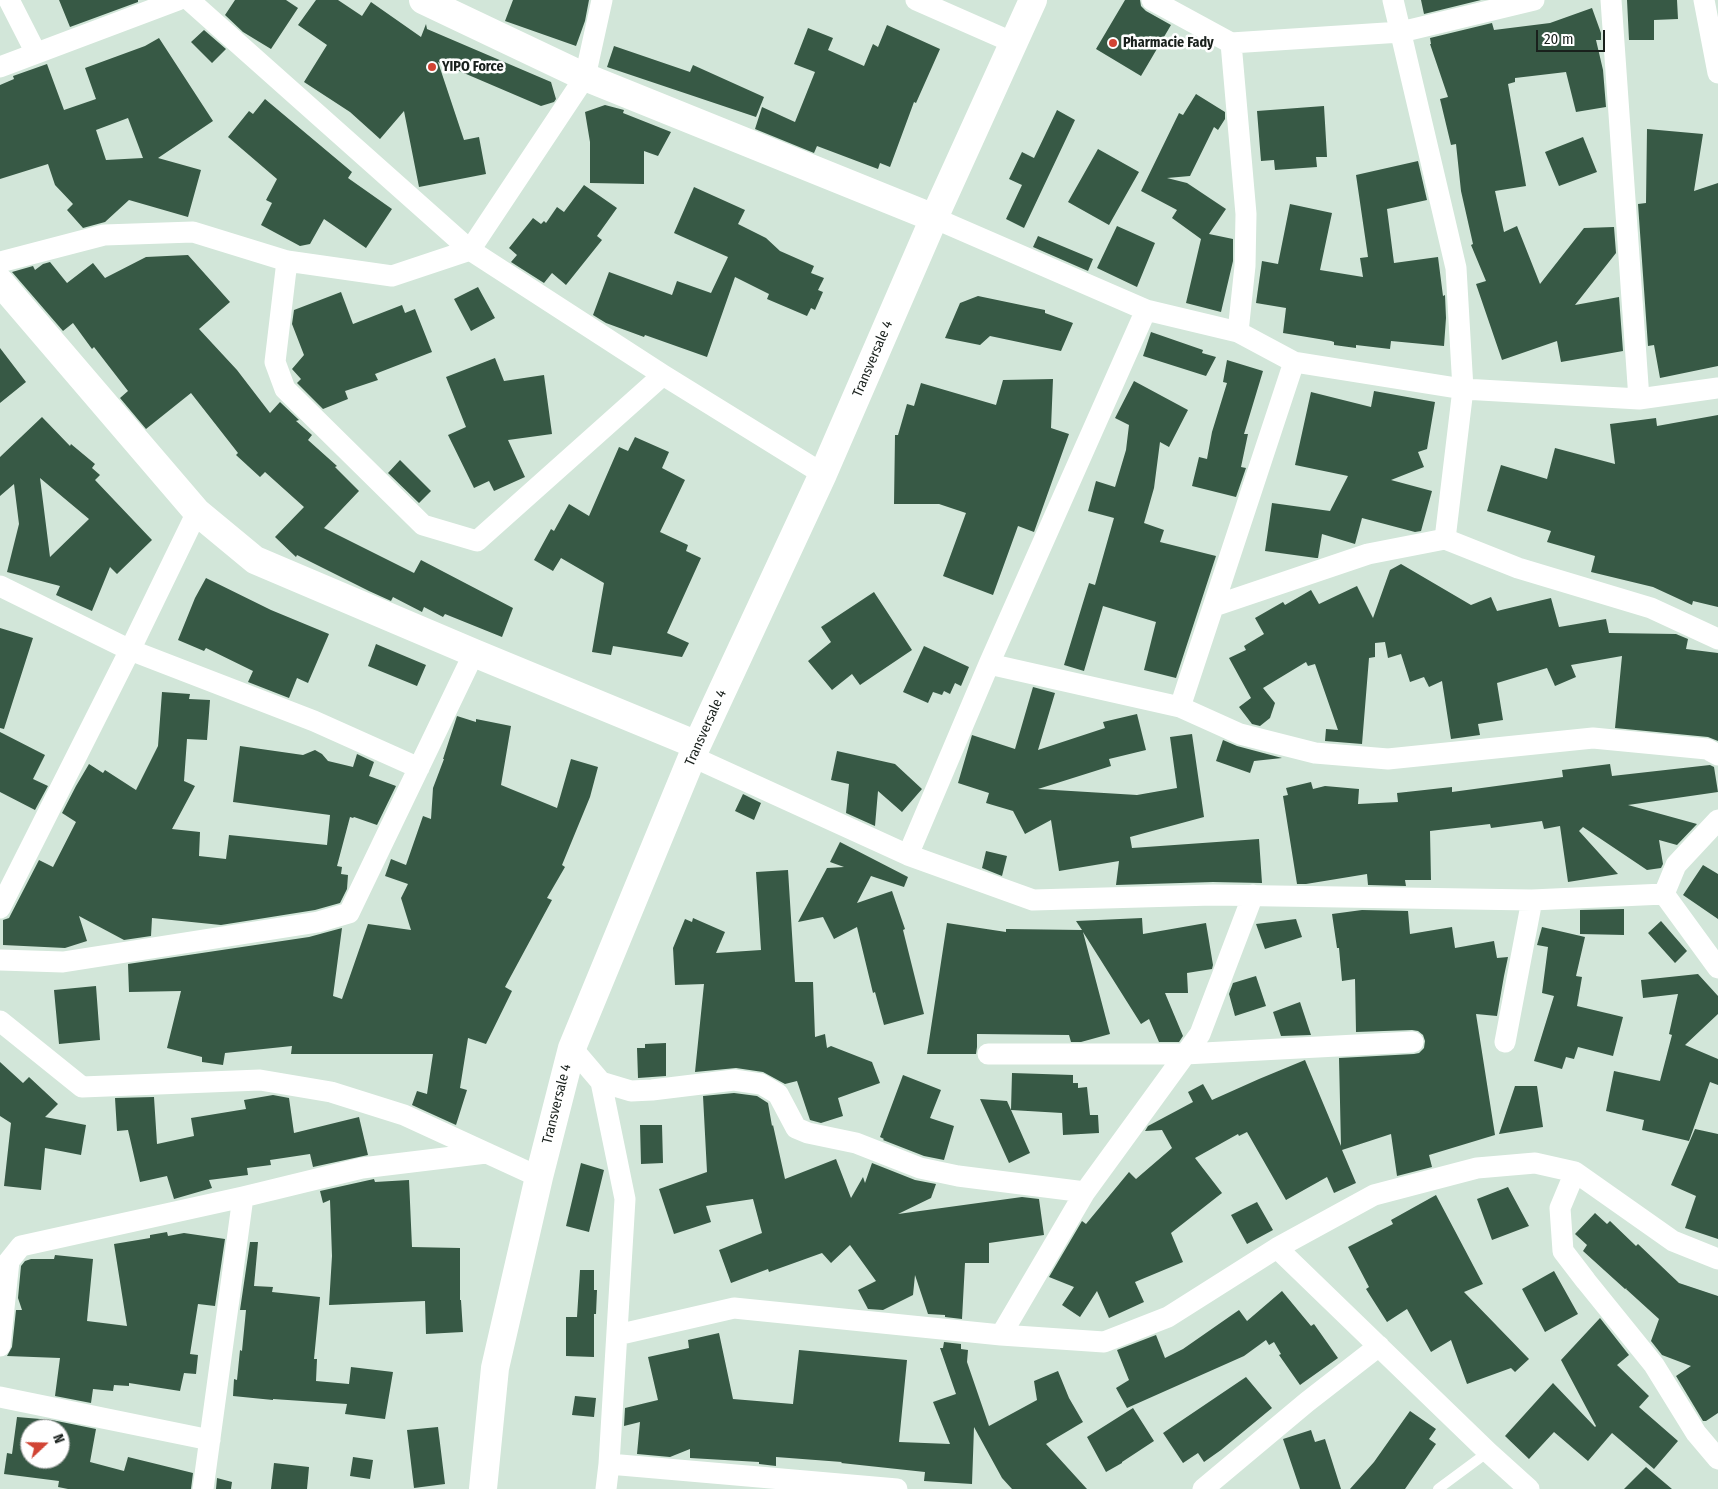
<!DOCTYPE html>
<style>
body{margin:0}
#map{position:relative;width:1718px;height:1489px;overflow:hidden;background:#d2e6d9;font-family:"Fira Sans Condensed",sans-serif}
canvas{display:block}
.north{position:absolute;left:20px;top:1419px;width:50px;height:50px;box-sizing:border-box;background:#fff;border:1px solid #a3a6a4;border-radius:50%;rotate:69deg;font-size:14px;font-weight:700;line-height:20px;text-align:center;color:#19201c}
.north::after{content:'';display:block;margin:auto;width:18px;height:22px;background:#d14434;clip-path:polygon(50% 0,100% 100%,50% 72%,0 100%)}
.scale{position:absolute;left:1536px;top:30px;width:69px;height:22px;box-sizing:border-box;border:2px solid #19201c;border-top:0;padding-left:6px;font-size:15px;line-height:18px;white-space:nowrap;color:#19201c;-webkit-text-stroke:4px #fff;paint-order:stroke}
</style>
<div id="map">
<canvas width="1718" height="1489"></canvas>
<div class="north">N</div>
<div class="scale">20 m</div>
</div>
<script>
const ctx = document.querySelector('canvas').getContext('2d');
ctx.lineJoin = 'round';
function paint(path, color) { ctx.fillStyle = color; ctx.fill(path, 'evenodd'); }
const shape = rows => new Path2D(rows.map(r => 'M' + r).join(''));
function trace(path, color, width, dash) { ctx.strokeStyle = color; ctx.lineWidth = width; ctx.lineCap = dash ? 'butt' : 'round'; ctx.setLineDash(dash || []); ctx.stroke(path); }
function label(font, color, halo, rows, align = 'center') {
  ctx.font = font + ' "Fira Sans Condensed",sans-serif'; ctx.lineWidth = 5; ctx.setLineDash([]); ctx.textBaseline = 'middle'; ctx.strokeStyle = halo; ctx.fillStyle = color; for (const [text, x, y, turn = 0] of rows) {
    ctx.save(); ctx.translate(x, y); ctx.rotate((+turn || 0) * Math.PI / 180); ctx.textAlign = isNaN(turn) ? turn : align; if (halo) ctx.strokeText(text, 0, 0); ctx.fillText(text, 0, 0); ctx.restore();
  }
}
paint(shape([
 [59,0,138,0,138,2,70,27],
 [235,0,286,0,298,8,271,49,243,32,225,15],
 [316,0,338,0,362,16,371,2,421,37,426,24,427,29,551,82,556,99,554,102,541,106,438,62,464,140,479,137,486,174,419,187,404,111,380,139,350,112,304,82,327,45,298,25],
 [513,0,589,0,585,21,576,46,505,21],
 [1125,0,1140,0,1141,6,1146,11,1171,25,1141,76,1096,49],
 [1421,0,1481,0,1424,14],
 [1627,0,1677,0,1678,19,1654,20,1654,40,1629,40],
 [1592,8,1601,33,1601,40,1596,40,1603,70,1606,107,1576,112,1566,72,1515,78,1515,82,1508,84,1526,186,1495,191,1504,232,1517,226,1540,284,1584,228,1614,227,1616,253,1575,305,1619,297,1623,351,1561,362,1557,341,1502,360,1476,284,1486,281,1471,245,1473,244,1461,191,1456,144,1451,145,1440,99,1448,97,1430,44,1431,44,1430,38,1492,23,1494,30,1550,23],
 [887,25,940,49,916,103,914,102,890,167,880,163,878,169,817,146,814,153,755,129,762,107,795,122,815,72,794,64,808,28,833,38,828,50,864,66,873,44,878,47],
 [204,30,226,49,212,63,191,42],
 [159,38,213,121,158,158,201,170,188,217,129,200,105,222,83,228,67,210,73,204,55,185,48,164,0,179,0,85,14,79,13,76,47,64,64,110,96,99,85,68,145,46],
 [128,118,143,158,106,160,96,130],
 [614,46,690,72,693,65,764,97,756,117,607,67],
 [1196,94,1225,112,1225,119,1218,130,1214,127,1190,176,1167,178,1187,183,1226,209,1209,234,1233,239,1233,261,1221,312,1186,303,1201,239,1172,218,1177,210,1141,191,1179,113,1183,115],
 [265,99,352,172,348,178,392,209,366,248,324,219,310,244,300,246,261,225,272,203,266,200,277,179,228,137,249,111,253,114],
 [605,105,624,110,623,113,671,132,658,156,644,151,644,184,590,183,590,142,585,112],
 [1324,106,1327,157,1316,157,1317,167,1275,170,1274,160,1261,161,1257,111],
 [1057,110,1075,120,1024,228,1006,219,1022,185,1009,179,1022,152,1034,158],
 [1647,129,1703,134,1694,191,1718,183,1718,366,1660,378,1654,345,1648,346,1638,204,1646,203],
 [1583,137,1597,172,1559,186,1545,152],
 [1098,149,1139,172,1109,225,1068,202],
 [1418,161,1427,200,1387,209,1394,263,1438,257,1443,296,1445,295,1446,318,1444,346,1391,341,1390,349,1356,345,1356,348,1334,345,1334,342,1331,341,1283,333,1286,308,1256,303,1262,261,1278,264,1290,204,1332,213,1320,270,1363,277,1360,258,1368,257,1356,175],
 [584,185,617,208,597,236,602,240,566,285,552,273,544,283,511,262,517,255,509,248,533,218,541,224,544,221,546,223,557,207,564,212],
 [694,187,745,210,738,224,766,238,780,251,814,266,811,273,824,278,818,290,823,292,815,310,811,308,807,316,767,299,769,294,735,277,707,357,645,335,644,337,606,323,593,315,609,272,672,295,677,281,711,293,728,257,674,233],
 [1117,226,1155,243,1137,287,1097,268],
 [1038,236,1093,259,1088,271,1033,247],
 [188,255,230,302,199,329,237,370,270,413,280,402,299,420,296,421,312,435,308,440,337,466,335,467,359,491,324,528,414,573,421,560,513,608,502,637,445,614,443,617,424,607,422,612,393,597,391,601,369,591,297,555,296,557,275,537,304,507,265,472,260,477,236,455,238,453,191,393,146,429,120,398,128,391,94,347,92,349,73,323,63,331,12,272,33,266,35,270,43,264,50,262,67,283,93,263,105,278,146,257],
 [478,287,495,318,471,331,454,299],
 [341,292,353,324,402,305,405,313,415,309,432,352,375,374,378,380,345,391,348,399,323,409,297,383,301,379,292,369,304,355,292,324,294,310],
 [978,296,1045,310,1045,313,1073,323,1061,351,990,336,980,345,945,338,960,303],
 [1151,332,1203,350,1202,353,1216,357,1206,376,1143,356],
 [0,348,26,382,0,403],
 [495,358,504,381,544,375,552,434,508,440,525,477,494,491,489,481,474,488,448,435,466,427,446,377],
 [1227,360,1263,371,1244,434,1248,434,1241,467,1246,468,1236,497,1192,486,1199,457,1207,459,1212,432,1227,383,1223,382],
 [1053,379,1051,428,1069,434,1034,532,1018,526,993,595,943,576,966,513,939,504,894,504,895,435,898,435,907,404,914,406,921,383,996,405,1003,380],
 [1134,381,1188,410,1169,447,1160,442,1154,488,1144,523,1164,530,1160,542,1216,556,1176,678,1144,670,1156,622,1103,606,1084,671,1064,665,1089,583,1095,585,1114,518,1088,511,1096,481,1115,487,1126,450,1129,425,1115,418],
 [1374,391,1435,402,1427,449,1418,452,1424,467,1391,480,1432,491,1421,531,1415,532,1362,518,1355,544,1322,534,1318,558,1316,558,1265,551,1272,503,1330,511,1348,476,1295,465,1311,392,1371,407],
 [1718,415,1718,607,1693,601,1692,605,1653,587,1591,572,1595,556,1547,542,1551,531,1487,511,1501,465,1547,479,1555,448,1615,464,1610,424,1656,418,1657,426],
 [42,417,70,446,71,444,95,464,92,468,100,475,95,480,152,540,117,574,110,567,92,611,56,595,60,586,7,572,19,524,14,484,0,496,0,457],
 [40,478,89,519,50,557],
 [635,437,669,452,662,468,685,480,660,532,688,545,686,551,701,558,667,633,689,643,682,657,613,646,611,655,592,652,604,583,561,558,553,571,534,560,551,529,554,531,569,504,589,516,619,447,628,451],
 [400,460,431,491,419,503,388,473],
 [1401,564,1471,605,1491,597,1497,611,1551,598,1559,627,1606,619,1609,633,1676,634,1688,639,1686,649,1718,653,1718,741,1708,737,1615,728,1622,656,1571,665,1576,677,1555,686,1547,668,1497,683,1503,720,1478,724,1480,735,1451,739,1442,681,1429,687,1424,677,1410,682,1401,654,1388,658,1385,642,1375,643,1375,657,1369,658,1362,744,1325,741,1326,729,1338,730,1315,664,1308,666,1306,662,1263,688,1275,703,1270,718,1260,726,1252,724,1239,707,1251,698,1229,658,1246,650,1244,646,1264,634,1255,618,1283,602,1285,605,1311,590,1319,604,1357,586,1373,618,1390,570],
 [206,578,271,610,329,634,308,683,297,678,289,698,248,682,253,671,206,648,204,651,178,640,195,598],
 [874,592,912,650,860,685,852,674,832,690,808,661,831,642,821,627],
 [0,628,33,638,4,729,0,728],
 [376,644,426,665,417,686,368,666],
 [924,646,969,667,961,686,955,683,950,694,944,691,942,695,933,692,928,703,903,692],
 [1033,687,1055,693,1038,750,1105,728,1103,722,1137,714,1146,750,1109,759,1111,766,1038,789,1137,795,1177,788,1170,737,1192,734,1204,817,1130,837,1132,848,1259,839,1262,883,1213,882,1116,885,1119,861,1059,871,1051,820,1025,834,1013,811,986,803,989,793,958,783,972,735,1015,749],
 [162,692,190,694,189,699,210,700,207,740,187,739,184,781,195,786,172,829,200,832,199,856,226,859,229,835,327,845,330,815,233,802,240,746,303,755,315,750,322,754,328,761,353,767,357,754,374,762,369,776,396,786,377,825,354,817,353,818,350,817,337,866,342,867,341,874,348,875,347,889,340,903,315,910,221,925,152,918,151,936,124,940,79,916,87,941,65,948,3,945,3,920,9,918,39,860,53,867,76,822,62,813,76,786,89,764,103,773,105,770,136,790,158,746],
 [457,716,476,722,476,719,511,726,501,785,557,808,571,759,598,767,590,797,562,865,565,867,547,898,552,900,505,987,512,991,486,1044,468,1038,460,1088,467,1090,456,1125,412,1105,417,1091,427,1094,433,1054,291,1054,292,1046,225,1053,223,1065,202,1062,202,1057,167,1048,181,991,129,992,128,964,309,937,342,928,333,996,342,999,368,924,411,930,401,898,408,884,385,876,391,859,406,865,423,816,431,819,433,788,444,759,443,759],
 [0,732,45,755,33,779,48,786,35,810,0,792],
 [1223,740,1237,746,1282,758,1254,761,1250,773,1216,761],
 [837,751,895,764,922,789,902,812,878,791,875,826,846,813,849,784,831,780],
 [1610,764,1612,776,1710,765,1714,767,1718,792,1628,805,1697,824,1677,845,1659,840,1663,864,1661,868,1647,870,1583,827,1579,831,1618,874,1568,882,1560,826,1544,829,1542,821,1491,828,1490,824,1430,831,1431,880,1405,880,1406,886,1368,885,1367,874,1306,884,1297,884,1283,796,1288,795,1286,788,1311,782,1313,789,1325,786,1359,789,1358,804,1398,802,1397,793,1452,787,1452,792,1563,777,1562,770],
 [743,794,761,803,754,820,735,811],
 [840,842,908,877,904,887,871,876,857,903,892,891,905,929,903,930,924,1014,884,1025,875,992,873,993,857,927,834,939,823,917,798,922,827,868,844,867,830,862],
 [986,851,1007,856,1002,876,982,868],
 [1703,865,1718,874,1718,919,1683,895],
 [788,870,795,982,813,982,815,1037,825,1034,827,1048,831,1046,872,1062,880,1083,838,1098,843,1116,821,1123,810,1120,797,1081,785,1084,763,1072,736,1068,695,1072,704,984,675,985,673,948,685,919,692,922,693,918,725,932,716,953,761,950,756,872],
 [1624,909,1624,935,1580,934,1580,910],
 [1362,910,1408,911,1410,934,1452,927,1455,948,1494,941,1497,958,1508,957,1504,976,1497,1016,1476,1014,1495,1135,1429,1155,1432,1167,1397,1176,1391,1134,1342,1150,1356,1183,1334,1193,1327,1177,1286,1200,1247,1132,1239,1136,1238,1134,1195,1158,1222,1193,1171,1233,1183,1262,1135,1282,1144,1302,1109,1318,1097,1291,1080,1317,1062,1305,1074,1287,1049,1277,1082,1221,1086,1224,1129,1172,1136,1179,1172,1148,1162,1130,1145,1131,1148,1126,1193,1102,1188,1092,1203,1084,1212,1100,1259,1079,1305,1060,1341,1146,1339,1058,1414,1054,1419,1053,1424,1048,1425,1041,1423,1035,1418,1031,1412,1030,1356,1032,1355,979,1342,981,1339,948,1337,948,1332,914],
 [1142,918,1143,934,1206,923,1213,965,1212,969,1187,973,1188,993,1165,993,1183,1036,1179,1042,1159,1042,1149,1019,1141,1024,1083,932,1110,1034,1081,1042,1071,1042,1069,1035,977,1034,977,1047,976,1054,927,1054,947,923,1006,932,1006,929,1082,930,1076,921],
 [1296,919,1302,937,1265,949,1256,924],
 [1661,921,1687,951,1675,963,1648,933],
 [1542,927,1585,937,1576,976,1582,977,1577,1006,1623,1017,1613,1056,1578,1047,1574,1059,1566,1057,1562,1069,1534,1061,1554,996,1542,993,1548,947,1537,945],
 [1698,974,1718,996,1718,1014,1685,1045,1718,1059,1718,1085,1710,1082,1689,1141,1642,1130,1644,1120,1606,1111,1614,1071,1660,1081,1672,1035,1669,1034,1678,994,1643,998,1641,980],
 [1256,976,1266,1006,1235,1016,1229,994,1233,983],
 [96,986,100,1040,59,1044,54,990],
 [1300,1002,1311,1035,1281,1036,1273,1012],
 [666,1043,666,1076,638,1078,637,1048,645,1048,645,1044],
 [0,1062,23,1083,29,1077,58,1104,45,1117,86,1125,81,1155,45,1148,41,1190,4,1186,11,1123,0,1116],
 [1012,1073,1073,1075,1073,1083,1078,1083,1078,1088,1087,1087,1090,1115,1098,1115,1099,1133,1063,1135,1062,1113,1011,1110,1030,1153,1009,1163,980,1099,1007,1101,1011,1110],
 [903,1075,941,1090,930,1118,954,1126,944,1160,924,1156,883,1140,884,1139,880,1137],
 [1515,1086,1537,1086,1543,1127,1499,1134],
 [734,1093,757,1096,768,1103,772,1126,773,1125,785,1179,836,1159,851,1198,863,1177,865,1183,872,1163,915,1180,936,1184,931,1198,898,1214,1022,1197,1039,1199,1044,1235,989,1243,989,1263,965,1263,962,1319,945,1317,945,1315,928,1314,915,1275,913,1295,883,1310,868,1309,858,1290,876,1281,850,1245,831,1263,822,1253,769,1272,768,1269,731,1283,719,1250,762,1233,753,1199,706,1206,711,1222,674,1234,659,1189,707,1172,703,1096],
 [273,1095,289,1098,294,1133,359,1117,368,1155,313,1167,310,1154,270,1160,271,1165,247,1168,248,1175,209,1180,212,1188,174,1199,167,1176,140,1182,128,1130,117,1131,115,1098,154,1097,157,1144,194,1136,191,1118,246,1109,244,1100],
 [640,1125,662,1125,663,1163,641,1164],
 [1695,1129,1718,1134,1718,1239,1685,1228,1696,1196,1671,1185],
 [581,1163,604,1170,589,1232,566,1226],
 [374,1179,375,1182,409,1180,412,1247,460,1248,460,1300,461,1300,463,1332,426,1334,425,1301,329,1305,332,1256,330,1200,323,1203,320,1191],
 [1508,1187,1529,1226,1492,1240,1477,1199],
 [1436,1195,1483,1284,1464,1292,1529,1359,1515,1372,1511,1368,1467,1384,1451,1340,1431,1352,1407,1309,1387,1322,1366,1289,1369,1287,1348,1247,1393,1224,1391,1220],
 [1257,1202,1273,1230,1247,1244,1231,1215],
 [1595,1213,1607,1224,1610,1221,1636,1246,1638,1244,1679,1283,1718,1296,1718,1413,1706,1421,1703,1421,1676,1376,1691,1366,1662,1355,1651,1341,1659,1319,1626,1289,1627,1288,1625,1289,1583,1251,1587,1245,1575,1234],
 [167,1232,168,1236,184,1233,225,1239,215,1306,198,1304,190,1354,198,1355,196,1374,184,1373,180,1391,129,1383,129,1386,114,1385,113,1391,93,1389,91,1403,55,1396,60,1358,7,1356,12,1347,16,1310,22,1310,18,1298,21,1266,25,1261,31,1259,54,1259,55,1255,93,1259,87,1321,127,1326,114,1244,150,1238,150,1235],
 [250,1242,258,1242,254,1286,273,1287,272,1292,320,1297,314,1359,317,1359,316,1381,349,1384,351,1367,393,1372,385,1419,345,1414,347,1404,273,1399,273,1400,233,1396,234,1379,237,1380,240,1350,242,1351,246,1310,240,1310],
 [580,1270,594,1270,594,1290,597,1290,596,1314,594,1314,594,1357,566,1356,566,1317,577,1317],
 [1554,1271,1578,1314,1545,1332,1522,1289],
 [1282,1291,1311,1326,1314,1324,1338,1358,1300,1385,1279,1355,1281,1354,1274,1342,1269,1345,1266,1340,1244,1356,1127,1408,1116,1388,1129,1380,1117,1350,1156,1335,1165,1358,1183,1349,1239,1310,1247,1321],
 [1600,1318,1629,1355,1617,1365,1649,1396,1639,1407,1678,1441,1654,1469,1612,1433,1588,1461,1554,1432,1529,1459,1505,1436,1553,1383,1595,1427,1596,1426,1561,1360],
 [719,1333,733,1399,793,1404,799,1350,907,1360,899,1442,950,1444,933,1402,956,1394,940,1348,943,1348,944,1342,961,1344,961,1349,968,1350,967,1362,989,1426,1037,1400,1034,1381,1058,1371,1069,1398,1083,1422,1046,1444,1087,1489,1012,1489,1002,1478,974,1427,972,1484,924,1481,925,1472,841,1463,842,1462,776,1457,776,1466,759,1464,759,1462,690,1458,690,1449,670,1457,637,1454,640,1422,624,1426,625,1408,658,1400,648,1357,689,1348,688,1340],
 [1246,1377,1272,1408,1221,1450,1204,1462,1198,1453,1183,1463,1163,1433],
 [575,1396,596,1398,594,1417,572,1415],
 [1133,1408,1154,1441,1122,1462,1122,1463,1106,1472,1087,1437],
 [1410,1411,1436,1429,1429,1439,1436,1444,1405,1489,1350,1489,1374,1462],
 [17,1417,52,1420,96,1429,90,1462,124,1471,128,1457,193,1473,191,1489,68,1489,58,1487,59,1481,4,1474,7,1453,12,1454],
 [30,1429,60,1429,60,1459,30,1459],
 [438,1427,445,1484,414,1488,407,1430],
 [1311,1430,1315,1442,1325,1439,1341,1489,1300,1489,1283,1439],
 [353,1457,373,1460,370,1479,350,1476],
 [274,1463,309,1467,307,1489,271,1489],
 [1646,1467,1672,1489,1624,1489],
 [217,1478,232,1482,231,1489,216,1489]
]), '#375945');
trace(shape([
 [1438,1489,1488,1452]
]), '#fff', 10);
trace(shape([
 [9,0,36,53],
 [189,0,470,250,663,375,823,474],
 [916,0,1014,43],
 [1152,0,1231,43],
 [1393,0,1456,268,1463,389,1445,539],
 [1611,0,1639,399],
 [1704,0,1718,73],
 [0,67,178,0],
 [934,218,1146,310,1238,332,1294,362,1463,389,1639,399,1718,388],
 [287,261,275,362,285,389,423,525,477,541,663,375],
 [0,262,104,235,193,232,287,261,392,276,470,250,585,77,602,0],
 [1238,332,1245,266,1246,214,1231,43,1401,32,1534,0],
 [0,586,130,650,314,721,419,768],
 [1214,606,1368,554,1445,539,1518,568,1651,608,1718,639],
 [989,664,1180,707,1240,734,1315,753,1388,759,1593,738,1707,749,1718,755],
 [1180,707,1294,362],
 [693,757,908,855,1033,900,1213,895,1532,900,1664,894,1718,968],
 [908,855,989,664,1146,310],
 [1664,894,1676,865,1718,820],
 [0,908,130,650,197,512],
 [0,960,63,962,318,922,349,913,474,653],
 [0,1021,82,1087,260,1080,331,1092,404,1115,539,1177],
 [1505,1042,1532,900],
 [572,1048,601,1082,625,1199,609,1464,606,1489],
 [988,1054,1185,1054,1413,1042],
 [601,1082,631,1091,652,1090,734,1080,761,1084,778,1094,796,1128,808,1133,856,1143,920,1168,958,1176,1085,1192],
 [1277,1248,1488,1452,1529,1489],
 [1718,1259,1673,1241,1575,1172,1560,1208,1563,1251,1586,1281,1654,1365,1696,1433,1718,1459],
 [617,1335,734,1308,1001,1335,1104,1342,1168,1317,1277,1248,1374,1195,1477,1168,1535,1163,1575,1172],
 [1001,1335,1085,1192,1200,1034,1253,895],
 [0,1346,9,1261,21,1246,243,1197,362,1168,486,1153],
 [0,1397,210,1440],
 [609,1464,897,1489],
 [203,1489,243,1197],
 [1203,1489,1307,1402,1379,1346]
]), '#fff', 21);
trace(shape([
 [423,0,585,77,934,218],
 [0,282,197,512,255,560,474,653,697,745],
 [483,1489,495,1368,539,1177,572,1048,697,745,823,474,934,218,1033,0]
]), '#fff', 28);
for (const [x, y, r, color] of [
 [1113,43,5,"#d14434"],
 [432,67,5,"#d14434"]
]) { const dot = new Path2D(); dot.arc(x, y, r, 0, 2 * Math.PI); ctx.fillStyle = color; ctx.fill(dot); trace(dot, '#fff', 2); }
label('bold 14px', '#19201c', '#fff', [
 ["Pharmacie Fady",1123,43],
 ["YIPO Force",442,67]
], 'left');
label('14px', '#19201c', '#fff', [
 ["Transversale 4",873,359,-67],
 ["Transversale 4",706,728,-66],
 ["Transversale 4",557,1104,-76]
]);
</script>
